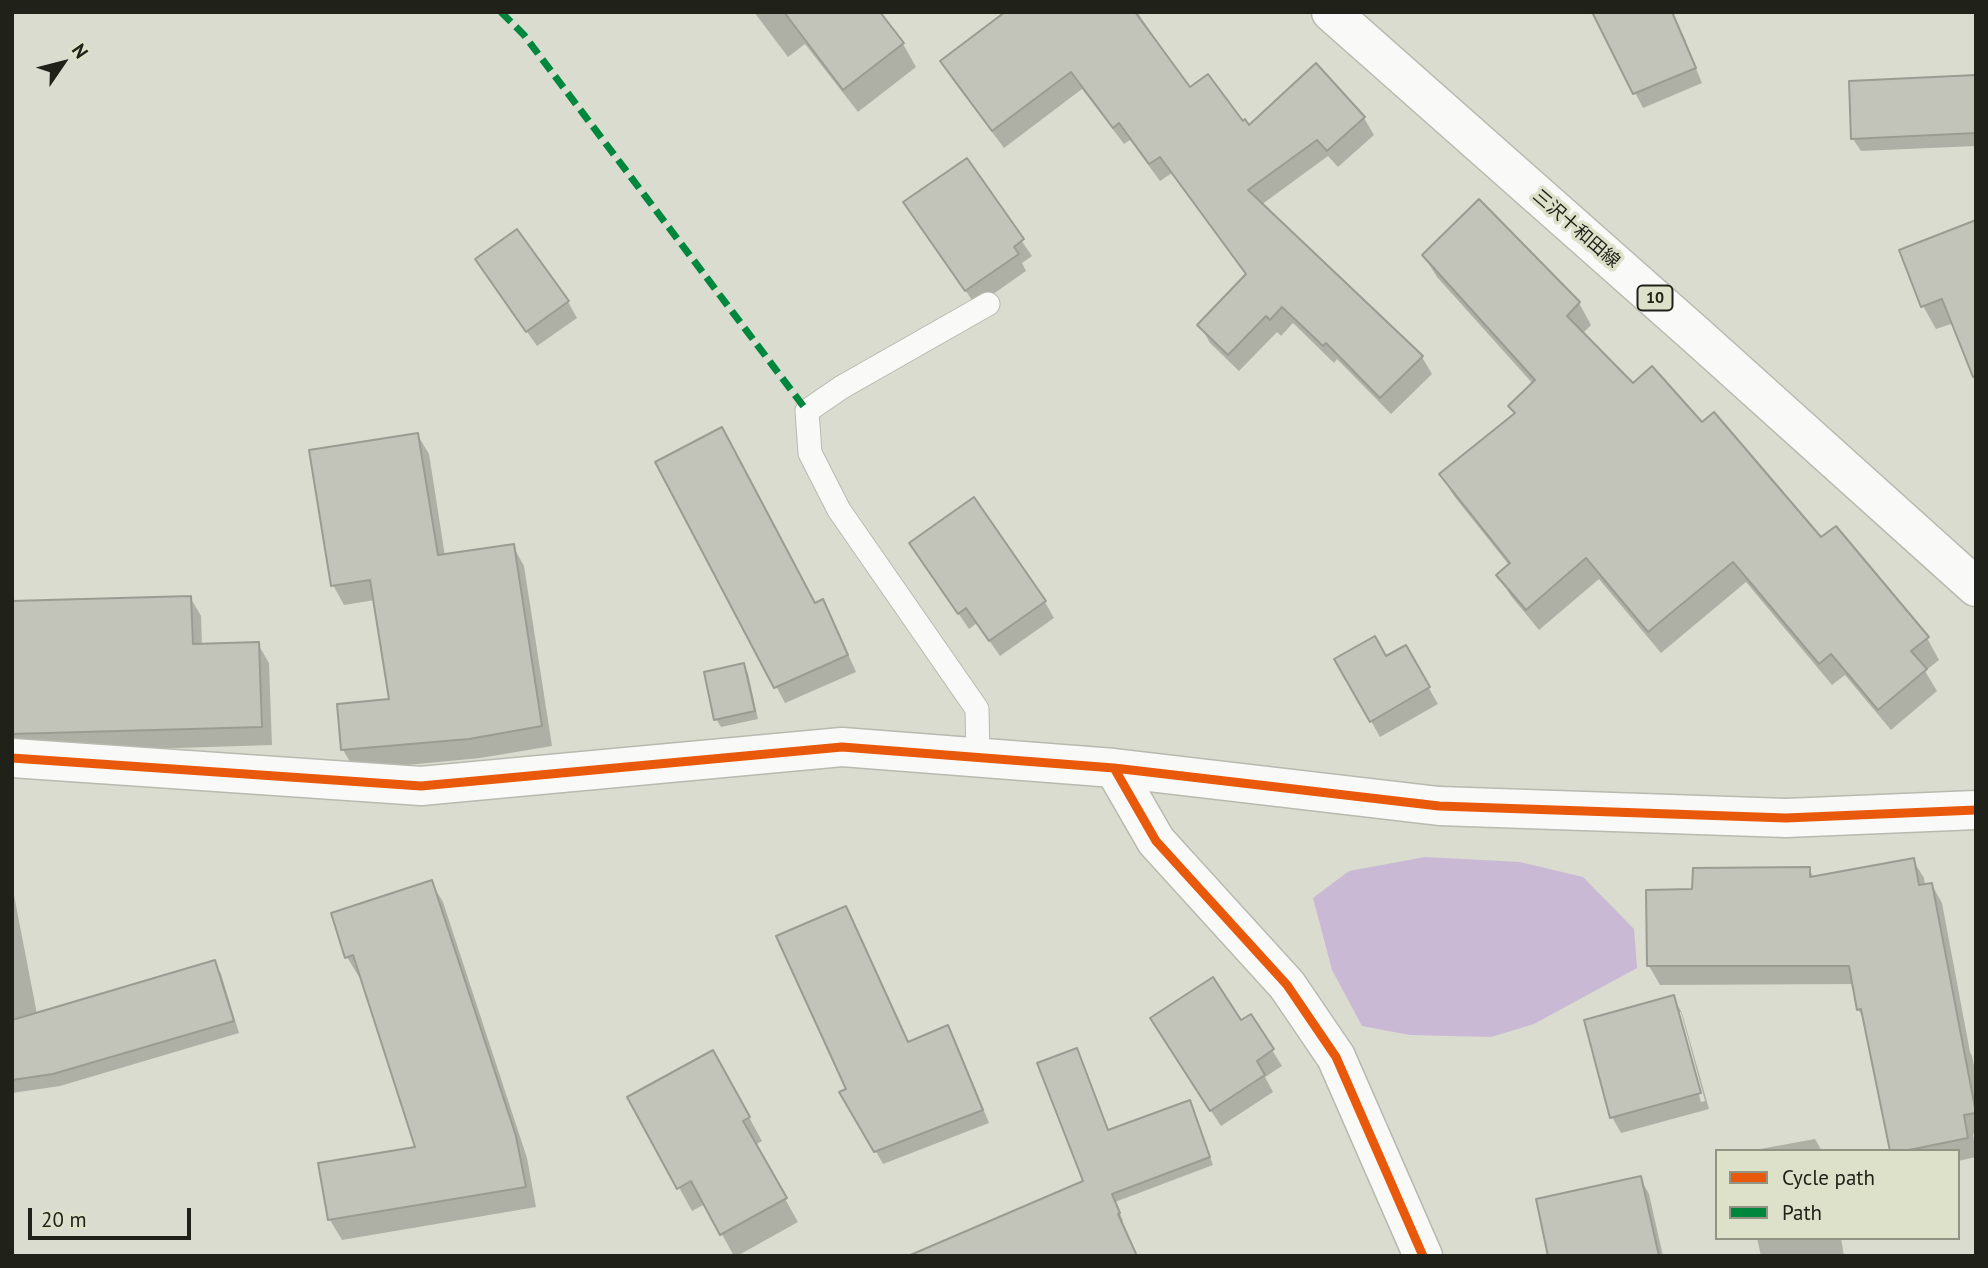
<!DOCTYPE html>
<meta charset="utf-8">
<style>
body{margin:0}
#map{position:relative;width:1988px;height:1268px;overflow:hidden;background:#dadccf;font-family:"PT Sans",sans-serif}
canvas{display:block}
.frame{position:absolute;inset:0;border:14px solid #202118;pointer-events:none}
.legend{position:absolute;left:1715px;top:1149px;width:245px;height:91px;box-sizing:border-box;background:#dde1ca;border:2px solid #919483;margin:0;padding:9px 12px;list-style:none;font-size:21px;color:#202118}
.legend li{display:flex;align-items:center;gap:14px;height:35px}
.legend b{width:35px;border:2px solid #919483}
.north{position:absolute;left:28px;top:28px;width:70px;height:70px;-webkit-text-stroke:5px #dde1ca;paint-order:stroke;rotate:55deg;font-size:19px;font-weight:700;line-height:28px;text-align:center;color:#202118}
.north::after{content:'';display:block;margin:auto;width:24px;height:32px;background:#202118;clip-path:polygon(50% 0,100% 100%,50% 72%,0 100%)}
.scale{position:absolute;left:28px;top:1208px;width:163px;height:32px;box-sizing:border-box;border:4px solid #202118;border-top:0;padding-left:9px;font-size:21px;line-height:24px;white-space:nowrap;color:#202118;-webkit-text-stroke:5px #dde1ca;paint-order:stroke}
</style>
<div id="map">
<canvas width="1988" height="1268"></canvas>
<div class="frame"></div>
<ul class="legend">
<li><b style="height:9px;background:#e8590c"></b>Cycle path</li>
<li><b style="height:9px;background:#00873e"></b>Path</li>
</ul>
<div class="north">N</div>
<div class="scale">20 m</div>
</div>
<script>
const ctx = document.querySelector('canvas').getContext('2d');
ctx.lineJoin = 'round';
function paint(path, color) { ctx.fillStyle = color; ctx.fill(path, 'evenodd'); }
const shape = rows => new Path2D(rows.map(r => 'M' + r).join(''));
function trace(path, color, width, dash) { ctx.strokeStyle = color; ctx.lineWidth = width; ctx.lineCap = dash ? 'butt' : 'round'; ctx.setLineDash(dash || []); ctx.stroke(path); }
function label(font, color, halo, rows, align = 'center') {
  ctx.font = font + ' "PT Sans","Noto Sans JP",sans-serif'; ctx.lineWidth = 7; ctx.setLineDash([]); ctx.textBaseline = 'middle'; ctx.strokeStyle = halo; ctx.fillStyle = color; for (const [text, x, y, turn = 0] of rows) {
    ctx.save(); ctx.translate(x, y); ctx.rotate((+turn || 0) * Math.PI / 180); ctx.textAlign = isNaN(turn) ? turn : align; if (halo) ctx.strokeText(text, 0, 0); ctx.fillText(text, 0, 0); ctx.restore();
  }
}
paint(shape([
 [1425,857,1520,862,1583,877,1634,929,1637,968,1534,1024,1491,1037,1410,1035,1362,1026,1332,970,1313,898,1349,871]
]), '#c9b9d5');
paint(shape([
 [754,12,878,12,903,44,916,67,858,112,805,44,788,57],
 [1008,12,1137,12,1190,89,1248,128,1364,118,1374,135,1338,167,1328,156,1261,205,1422,357,1432,374,1391,414,1337,359,1334,363,1293,323,1281,336,1277,332,1239,371,1210,343,1200,325,1247,276,1172,173,1160,181,1130,140,1124,144,1082,89,1004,148,952,79,942,61],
 [1594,12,1672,12,1686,41,1685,42,1702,83,1643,108],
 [1976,77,1976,146,1861,151,1853,139],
 [966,160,1032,256,1022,263,1026,271,976,306,905,202],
 [1976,222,1976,378,1954,323,1936,329,1923,306,1902,251],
 [517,231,568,302,577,318,537,346,487,275],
 [1424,256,1579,303,1591,325,1582,334,1633,385,1702,424,1821,540,1927,638,1939,660,1925,671,1937,691,1891,730,1845,675,1832,685,1746,582,1661,653,1599,579,1539,630,1511,596,1498,575,1509,565,1454,496,1441,475,1515,415,1510,406,1533,384,1437,277],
 [417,434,429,454,445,556,513,546,524,566,552,746,480,758,355,770,343,750,391,700,375,600,344,605,333,585],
 [658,463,815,605,822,602,832,618,856,672,785,703],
 [973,500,1045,602,1054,618,1000,656,977,623,969,629,911,544],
 [190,597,201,616,202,646,258,644,269,663,272,745,20,753,12,739,12,603],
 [1405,647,1438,704,1380,737,1336,659,1385,658],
 [743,665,748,673,758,719,721,727,716,719],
 [1913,860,1924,878,1925,886,1932,885,1942,903,1970,1052,1972,1056,1976,1075,1976,1133,1973,1134,1976,1157,1958,1161,1958,1151,1891,1151,1865,1021,1858,1009,1854,984,1660,985,1649,966,1694,891,1809,869,1814,878],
 [431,882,443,902,527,1158,536,1207,342,1240,330,1220,417,1148,362,976,359,977,347,957],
 [12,885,37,1014,214,962,221,974,239,1033,60,1086,12,1093],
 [1673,997,1682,1013,1709,1109,1621,1133,1612,1117],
 [1677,1012,1681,1012,1705,1101,1701,1102],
 [1251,1016,1282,1066,1265,1077,1273,1092,1221,1126,1161,1035,1241,1023],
 [947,1028,955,1040,989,1123,883,1164,842,1093,908,1044],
 [726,1075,762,1141,755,1145,798,1222,737,1256,734,1256,705,1204,692,1211,629,1097],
 [1189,1102,1194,1110,1213,1165,1115,1202,1123,1221,1121,1222,1085,1182,1108,1131],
 [1815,1139,1822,1151,1749,1151],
 [1640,1178,1649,1194,1663,1256,1550,1256],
 [1757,1238,1841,1238,1844,1256,1761,1256]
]), '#0003');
const building = shape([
 [784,12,880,12,904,43,843,90,784,12],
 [1005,12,1135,12,1190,87,1208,74,1243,121,1245,119,1249,125,1316,63,1365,117,1327,151,1317,140,1248,190,1423,356,1380,398,1326,343,1323,346,1282,307,1270,320,1266,316,1228,355,1197,325,1246,274,1160,157,1149,164,1119,123,1113,128,1071,72,992,131,940,61,1005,12],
 [1592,12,1672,12,1696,68,1633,94,1592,12],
 [1976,75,1976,133,1851,139,1849,81,1976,75],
 [967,158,1024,239,1014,247,1019,254,965,291,903,202,967,158],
 [1479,199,1580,302,1567,316,1633,383,1652,366,1702,422,1714,412,1821,537,1836,526,1929,637,1911,651,1927,669,1878,710,1831,654,1819,664,1733,562,1648,632,1586,558,1526,610,1496,575,1510,563,1439,474,1515,413,1508,406,1535,380,1422,255,1479,199],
 [1976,220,1976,376,1973,377,1942,299,1921,307,1899,250,1976,220],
 [517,229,569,301,526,332,475,259,517,229],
 [722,427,815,603,823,599,848,655,774,688,655,462,722,427],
 [418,433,438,555,514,544,542,726,469,739,341,750,337,704,389,699,370,580,331,586,309,450,418,433],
 [974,497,1046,601,989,641,966,608,958,614,909,543,974,497],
 [191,596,193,644,259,642,262,727,12,734,12,601,191,596],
 [1375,636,1386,656,1406,645,1430,687,1370,722,1334,659,1375,636],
 [744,663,755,711,714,720,704,672,744,663],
 [1914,858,1919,885,1932,883,1976,1113,1964,1115,1968,1138,1904,1151,1890,1151,1861,1009,1857,1010,1849,966,1647,966,1646,890,1692,889,1693,868,1810,867,1810,877,1914,858],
 [432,880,516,1136,526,1187,328,1220,318,1163,415,1147,353,955,345,958,331,913,432,880],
 [846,906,908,1042,948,1025,983,1110,874,1152,839,1092,846,1089,776,936,846,906],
 [215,960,234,1021,53,1074,12,1080,12,1020,215,960],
 [1213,977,1241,1020,1251,1014,1274,1049,1257,1061,1265,1075,1210,1111,1150,1018,1213,977],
 [1674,995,1701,1093,1610,1118,1584,1020,1674,995],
 [1077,1048,1108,1130,1190,1100,1210,1157,1112,1194,1120,1213,1118,1214,1137,1256,908,1256,1083,1181,1037,1063,1077,1048],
 [713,1050,750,1117,743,1121,787,1198,720,1235,691,1181,677,1189,627,1097,713,1050],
 [1641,1176,1659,1256,1548,1256,1536,1199,1641,1176]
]);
paint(building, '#c2c3b9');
trace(building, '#9a9c92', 2);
const lane = shape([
 [978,757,977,709,839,510,810,453,807,411,842,387,988,304]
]);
const street = shape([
 [12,758,421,786,842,747,1114,768,1439,806,1786,818,1976,810],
 [1114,768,1156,841,1287,985,1336,1057,1423,1256]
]);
const primary = shape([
 [1331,12,1696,335,1976,587]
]);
trace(lane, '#b8b9af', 25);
trace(street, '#b8b9af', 41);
trace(primary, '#b8b9af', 41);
trace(lane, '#f9faf8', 23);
trace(street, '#f9faf8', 38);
trace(primary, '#f9faf8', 38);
trace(shape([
 [501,12,524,35,807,411]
]), '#00873e', 7, [14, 7]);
trace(shape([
 [12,758,421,786,842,747,1114,768,1439,806,1786,818,1976,810],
 [1114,768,1156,841,1287,985,1336,1057,1423,1256]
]), '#e8590c', 9);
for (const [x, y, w] of [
 [1655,298,35]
]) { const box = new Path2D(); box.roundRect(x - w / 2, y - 12.5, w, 25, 5); ctx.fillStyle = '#dde1ca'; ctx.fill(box); trace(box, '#202118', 2); }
label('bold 16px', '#202118', null, [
 ["10",1655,298]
]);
label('18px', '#202118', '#dde1ca', [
 ["三沢十和田線",1576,229,41]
]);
</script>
